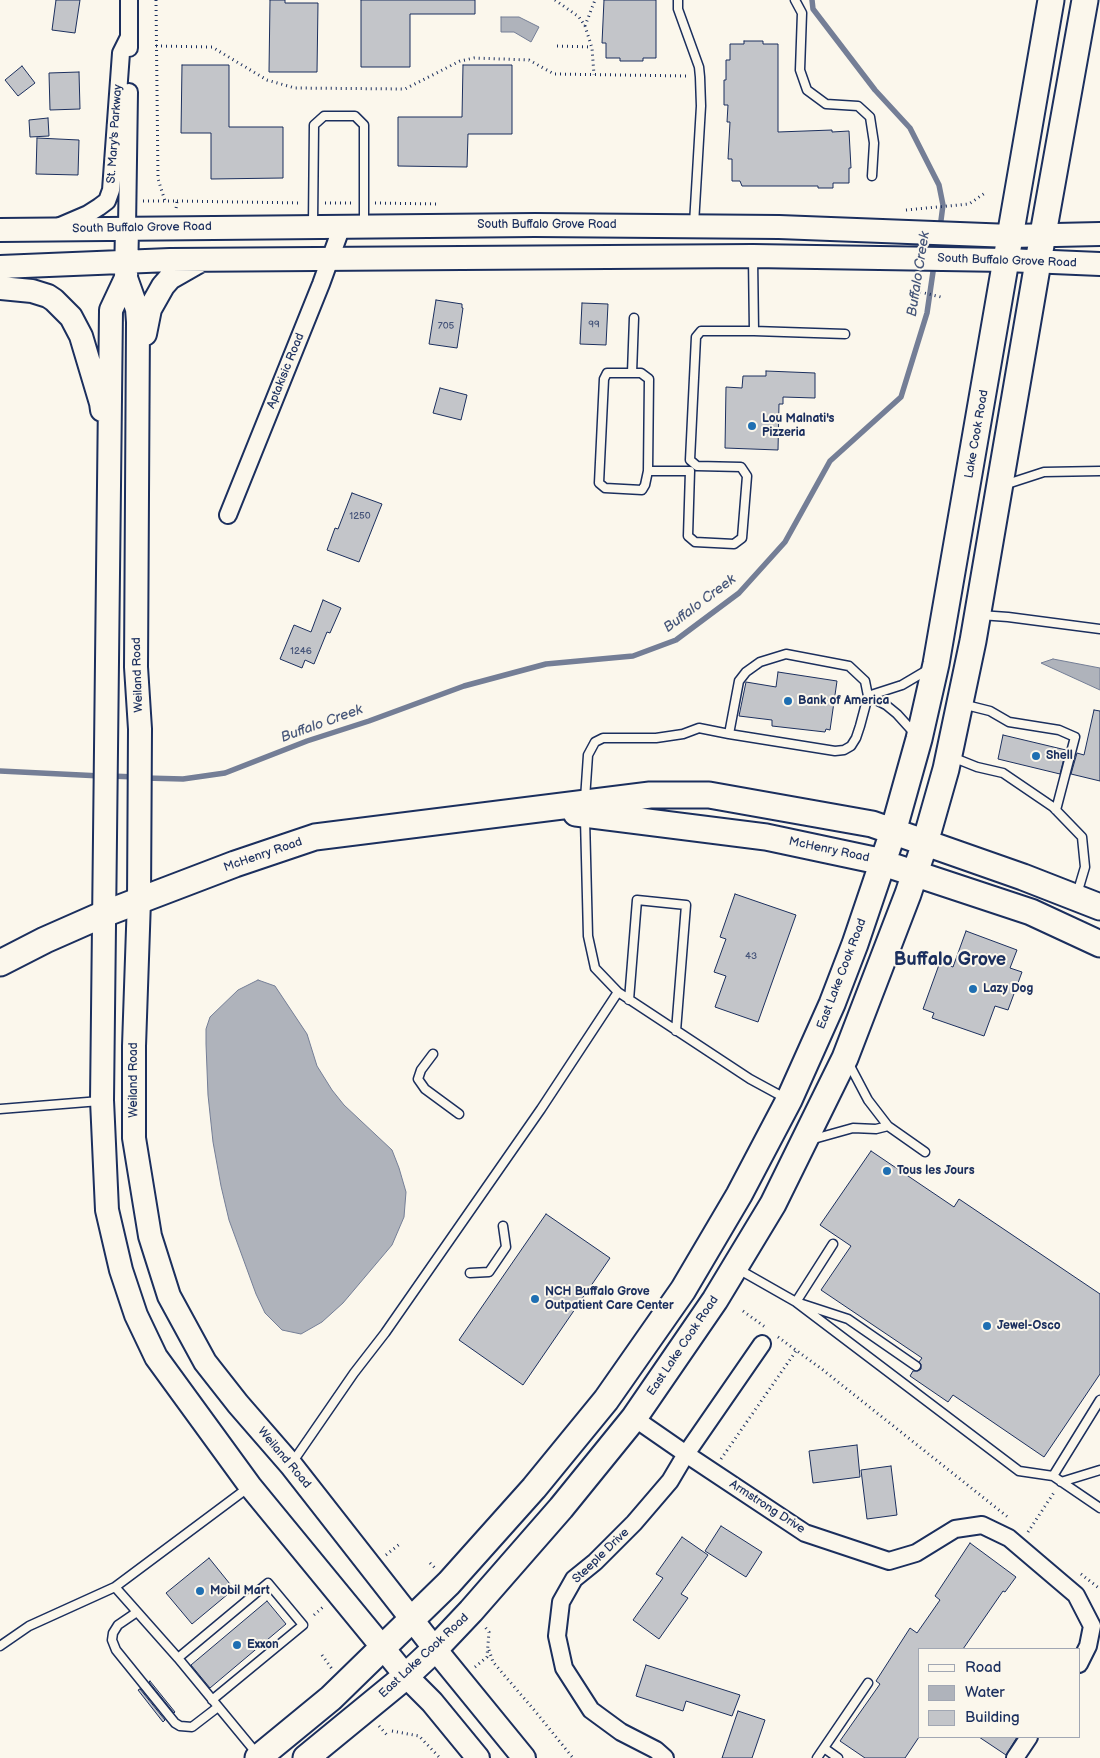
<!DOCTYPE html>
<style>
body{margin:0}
#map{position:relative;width:1100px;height:1758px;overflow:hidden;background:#fbf7ec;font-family:"Balsamiq Sans",sans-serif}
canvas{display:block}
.legend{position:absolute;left:918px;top:1648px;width:162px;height:90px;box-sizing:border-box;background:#fbf7ec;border:1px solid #a1a7b3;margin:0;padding:6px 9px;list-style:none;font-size:15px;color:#1b2f5e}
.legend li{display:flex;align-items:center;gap:10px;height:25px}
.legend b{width:25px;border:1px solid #a1a7b3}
</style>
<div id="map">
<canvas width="1100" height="1758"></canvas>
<ul class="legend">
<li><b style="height:6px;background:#fbf7ec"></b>Road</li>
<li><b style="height:14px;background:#afb3bb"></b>Water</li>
<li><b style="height:14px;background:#c3c5c9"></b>Building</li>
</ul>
</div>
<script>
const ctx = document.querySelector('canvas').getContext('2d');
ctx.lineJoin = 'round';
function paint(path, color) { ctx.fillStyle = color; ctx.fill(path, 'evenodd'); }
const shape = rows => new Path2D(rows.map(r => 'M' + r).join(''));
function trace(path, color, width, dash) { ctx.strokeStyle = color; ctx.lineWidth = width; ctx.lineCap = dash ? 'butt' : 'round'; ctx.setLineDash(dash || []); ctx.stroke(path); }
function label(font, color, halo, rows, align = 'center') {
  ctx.font = font + ' "Balsamiq Sans",sans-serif'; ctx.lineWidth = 4; ctx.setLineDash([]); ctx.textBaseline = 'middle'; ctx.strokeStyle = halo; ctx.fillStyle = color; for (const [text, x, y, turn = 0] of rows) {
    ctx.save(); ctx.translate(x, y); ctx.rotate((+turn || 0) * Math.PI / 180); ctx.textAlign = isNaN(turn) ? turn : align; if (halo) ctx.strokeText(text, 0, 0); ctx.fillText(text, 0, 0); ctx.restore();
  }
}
const water = shape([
 [501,17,519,17,539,27,531,42,514,32,501,32,501,17],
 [1053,659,1100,668,1100,690,1041,663,1053,659],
 [258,980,275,986,307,1034,317,1066,332,1090,344,1105,392,1150,399,1168,406,1192,404,1217,392,1245,343,1303,322,1322,301,1334,282,1330,265,1313,256,1294,229,1220,221,1186,213,1142,208,1095,206,1044,206,1029,210,1017,238,990,258,980]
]);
paint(water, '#afb3bb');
trace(water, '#747e96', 1);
trace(shape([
 [812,0,813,9,875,90,910,128,939,185,943,205,940,228],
 [0,771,101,776],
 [110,776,136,777],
 [145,778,183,779,225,773,307,741,369,721,464,686,546,664,633,656,676,640,739,593,785,542,830,461,901,397,927,313,934,265]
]), '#747e96', 5.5);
const building = shape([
 [56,0,80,0,75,33,52,30,56,0],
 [270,0,285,0,285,3,318,3,317,72,269,72,270,0],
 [361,0,475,0,475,14,410,14,410,67,361,67,361,0],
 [604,0,656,0,656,58,643,58,643,61,620,61,620,58,606,58,606,43,602,43,604,0],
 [744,41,763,41,763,44,778,44,778,132,832,130,832,132,849,131,851,168,849,168,849,183,833,183,833,188,818,188,818,186,742,186,740,181,732,181,732,159,728,159,730,122,727,122,728,105,724,105,724,80,726,80,726,60,730,60,730,44,744,44,744,41],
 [182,65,229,65,229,127,283,127,283,178,211,179,211,133,181,133,182,65],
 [463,65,512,65,512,134,468,134,467,167,398,166,398,117,462,117,463,65],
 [22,66,35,83,18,96,5,80,22,66],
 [79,72,80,109,50,110,49,73,79,72],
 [48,118,49,136,30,137,29,120,48,118],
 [37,138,79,140,78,175,36,174,37,138],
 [436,300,462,304,462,308,463,308,457,348,429,344,436,300],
 [582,303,608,304,606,345,580,344,582,303],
 [766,371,815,373,815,398,783,397,783,404,779,404,778,450,725,448,726,387,742,388,743,376,766,376,766,371],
 [440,388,467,395,461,420,433,413,440,388],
 [352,493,382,504,359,562,327,550,335,528,338,529,352,493],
 [323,600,341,608,330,633,327,632,314,664,305,660,302,668,280,659,294,625,311,632,323,600],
 [778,672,837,681,830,730,826,729,825,732,772,726,772,720,739,716,746,682,776,687,778,672],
 [1094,710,1100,711,1100,781,1071,774,1077,753,1084,755,1094,710],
 [1003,735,1066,750,1060,774,998,759,1003,735],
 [735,894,796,915,758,1022,715,1007,726,976,714,972,726,939,720,937,735,894],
 [966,931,1017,950,1010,968,1022,972,1008,1010,995,1006,984,1036,932,1018,934,1013,923,1009,940,962,953,967,966,931],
 [871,1151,954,1207,959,1199,1100,1294,1100,1374,1044,1457,953,1395,948,1402,910,1376,913,1371,918,1371,921,1369,921,1364,919,1362,922,1358,821,1290,851,1246,820,1225,871,1151],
 [546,1214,610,1258,523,1385,459,1340,546,1214],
 [857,1445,860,1477,813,1483,809,1451,857,1445],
 [891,1466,897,1515,867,1519,861,1470,891,1466],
 [721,1526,762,1552,746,1577,705,1551,721,1526],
 [682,1537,708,1555,681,1594,688,1598,659,1639,633,1620,663,1578,656,1574,682,1537],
 [970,1543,1016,1577,1005,1592,1003,1591,963,1649,919,1649,919,1737,905,1758,865,1758,840,1741,880,1684,876,1681,910,1628,917,1633,940,1600,935,1596,970,1543],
 [209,1558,234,1589,192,1624,166,1593,209,1558],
 [267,1601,286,1624,210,1688,191,1665,267,1601],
 [646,1665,740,1695,732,1716,686,1701,683,1711,636,1696,646,1665],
 [150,1681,175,1712,174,1713,149,1682,150,1681],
 [140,1689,165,1720,163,1722,138,1690,140,1689],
 [738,1711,765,1720,752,1758,722,1758,738,1711],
 [979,1737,1017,1737,1006,1755,979,1737]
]);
paint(building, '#c3c5c9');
trace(building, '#1b2f5e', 1);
const service = shape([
 [678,0,678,9,699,67,700,77,701,106,694,224],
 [795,0,802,13,800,70,807,90,826,104,858,106,870,117,874,143,872,176],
 [313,224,314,125,324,116,355,116,364,125,364,225],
 [754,331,845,334],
 [632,373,634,318],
 [648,471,645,485,642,490,605,488,599,483,604,379,607,373,641,373,649,379,648,471,690,471,688,536,695,542,734,544,742,538,747,476,741,467,697,466,690,460,696,337,701,331,754,331,753,258],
 [1004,485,1044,472,1100,471],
 [980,615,1008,617,1100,629],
 [962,704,990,711,1009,722,1059,730,1075,737,1056,810],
 [916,735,897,714,886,705,868,696,902,685,929,669],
 [952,757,977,767,1003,773,1053,807,1082,837,1085,867,1077,894],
 [585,799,588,755,595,742,603,738,656,738,683,734,699,728,729,734,835,751,844,750,851,746,856,738,860,726,868,696,865,681,849,666,786,654,760,662,746,672,739,681,729,734],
 [585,819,588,936,595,968,618,992,750,1079,785,1098],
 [629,1000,637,900,686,905,676,1031],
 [433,1054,421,1070,418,1079,425,1089,459,1114],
 [848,1062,868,1100,888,1126,925,1152],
 [0,1109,100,1101],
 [810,1140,853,1128,876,1129,888,1126],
 [833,1244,796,1302,848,1319,916,1366],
 [738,1269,796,1302,1019,1471,1053,1476,1100,1508],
 [470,1273,489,1272,506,1247,503,1226],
 [292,1463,354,1373,385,1333,541,1109,618,992],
 [1053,1476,1100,1400],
 [1061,1482,1100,1470],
 [115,1587,178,1658],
 [137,1612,118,1625,113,1633,112,1640,116,1650,175,1723,180,1726,192,1727,218,1707],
 [0,1646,29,1626,115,1587,249,1487],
 [212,1700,303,1625,268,1583,178,1658,258,1755],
 [824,1748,838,1758],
 [817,1758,868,1683]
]);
const minor = shape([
 [129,48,129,0],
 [60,226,88,214,99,207,107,201,111,190,121,53,129,37],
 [127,228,129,92],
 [228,515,321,284,342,226],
 [634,1418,686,1454,805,1533,889,1561,916,1553,955,1529,982,1525,1009,1538,1076,1595,1092,1626,1088,1646,1079,1664],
 [665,1758,656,1750,621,1732,591,1710,564,1668,557,1636,561,1602,574,1579,595,1562,634,1523,670,1481,686,1454,762,1344],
 [1015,1758,1029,1737]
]);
const secondary = shape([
 [127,228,126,278,137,309,138,322,136,667,140,729,139,900,134,1046,134,1138,150,1236,169,1296,205,1362,238,1404,291,1465,435,1649,524,1758],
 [0,230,535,225,779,227,1011,236,1100,234],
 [0,267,170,260,753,256,1006,260,1100,264],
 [126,278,111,310,102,1100,107,1210,121,1270,136,1315,156,1357,250,1486,406,1676,432,1702,478,1758],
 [0,288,32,291,48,296,54,300,71,317,81,336,101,403,102,410],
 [145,334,150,309,163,286,170,278,198,262]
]);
const primary = shape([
 [576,813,766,837,874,860,1031,912,1100,944],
 [0,963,45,940,104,914,235,864,315,837,650,795,709,795,872,824,1023,877,1100,907],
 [258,1758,331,1698,449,1583,534,1488,606,1400,683,1290,739,1195,789,1100,832,1004,855,944,893,832,919,739,936,664,1051,0],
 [306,1758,406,1676,435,1649,471,1611,561,1508,634,1418,715,1300,773,1204,845,1058,908,894,925,843,946,769,973,641,1038,262,1085,0]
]);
trace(service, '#1b2f5e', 11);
trace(minor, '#1b2f5e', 20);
trace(secondary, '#1b2f5e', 26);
trace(primary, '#1b2f5e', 29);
trace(shape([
 [156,0,158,179,165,201],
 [555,0,579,17,585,26,592,48,594,75],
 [585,26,595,0],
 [156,46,212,47,267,80,295,88,405,89,460,61,474,58,529,60,554,74,689,76],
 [557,46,592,47],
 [143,201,177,201,176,209],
 [177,201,302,203],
 [325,203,352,203],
 [375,203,439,204],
 [906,210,969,204,985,193],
 [920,292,941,297],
 [743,1311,765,1327],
 [778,1337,823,1370,1009,1518],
 [721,1459,796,1351],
 [1028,1532,1055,1491],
 [386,1555,401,1543],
 [430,1563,436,1569],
 [1081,1574,1100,1589],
 [314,1615,323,1607],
 [489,1650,493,1662,535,1711,573,1758],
 [322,1655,332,1669],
 [475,1667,487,1657,489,1632,485,1627],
 [379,1726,387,1735],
 [392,1731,419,1736,440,1758]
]), '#1b2f5e', 3, [1, 4]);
trace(service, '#fbf7ec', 8);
trace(minor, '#fbf7ec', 16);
trace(secondary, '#fbf7ec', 22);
trace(primary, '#fbf7ec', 25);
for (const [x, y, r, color] of [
 [752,426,5,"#1f6fb2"],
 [788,701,5,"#1f6fb2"],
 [1036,756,5,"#1f6fb2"],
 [973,989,5,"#1f6fb2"],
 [887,1171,5,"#1f6fb2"],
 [535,1299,5,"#1f6fb2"],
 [987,1326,5,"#1f6fb2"],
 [200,1591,5,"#1f6fb2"],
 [237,1645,5,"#1f6fb2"]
]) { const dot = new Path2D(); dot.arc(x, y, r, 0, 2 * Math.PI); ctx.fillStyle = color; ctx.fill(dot); trace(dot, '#fbf7ec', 2); }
label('10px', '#455479', null, [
 ["99",594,324],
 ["705",446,326],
 ["1250",360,516],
 ["1246",301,651],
 ["43",751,956]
]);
label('12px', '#1b2f5e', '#fbf7ec', [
 ["St. Mary's Parkway",115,134,-86],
 ["South Buffalo Grove Road",547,225],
 ["South Buffalo Grove Road",142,228,-1],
 ["South Buffalo Grove Road",1007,261,2],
 ["Aptakisic Road",286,371,-68],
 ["Lake Cook Road",977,434,-80],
 ["Weiland Road",138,675,-92],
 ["McHenry Road",829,850,12],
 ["McHenry Road",263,855,-19],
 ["East Lake Cook Road",842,974,-69],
 ["Weiland Road",134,1080,-90],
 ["East Lake Cook Road",683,1346,-56],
 ["Weiland Road",284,1458,50],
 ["Armstrong Drive",767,1507,33],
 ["Steeple Drive",601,1556,-44],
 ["East Lake Cook Road",424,1656,-43]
]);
label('bold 12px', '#1b2f5e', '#fbf7ec', [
 ["Lou Malnati's",762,419],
 ["Pizzeria",762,433],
 ["Bank of America",798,701],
 ["Shell",1046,756],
 ["Lazy Dog",983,989],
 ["Tous les Jours",897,1171],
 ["NCH Buffalo Grove",545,1292],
 ["Outpatient Care Center",545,1306],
 ["Jewel-Osco",997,1326],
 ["Mobil Mart",210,1591],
 ["Exxon",247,1645]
], 'left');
label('italic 14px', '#47577a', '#fbf7ec', [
 ["Buffalo Creek",919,274,-81],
 ["Buffalo Creek",700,604,-37],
 ["Buffalo Creek",322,724,-20]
]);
label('bold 18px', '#1b2f5e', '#fbf7ec', [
 ["Buffalo Grove",950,960]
]);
</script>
